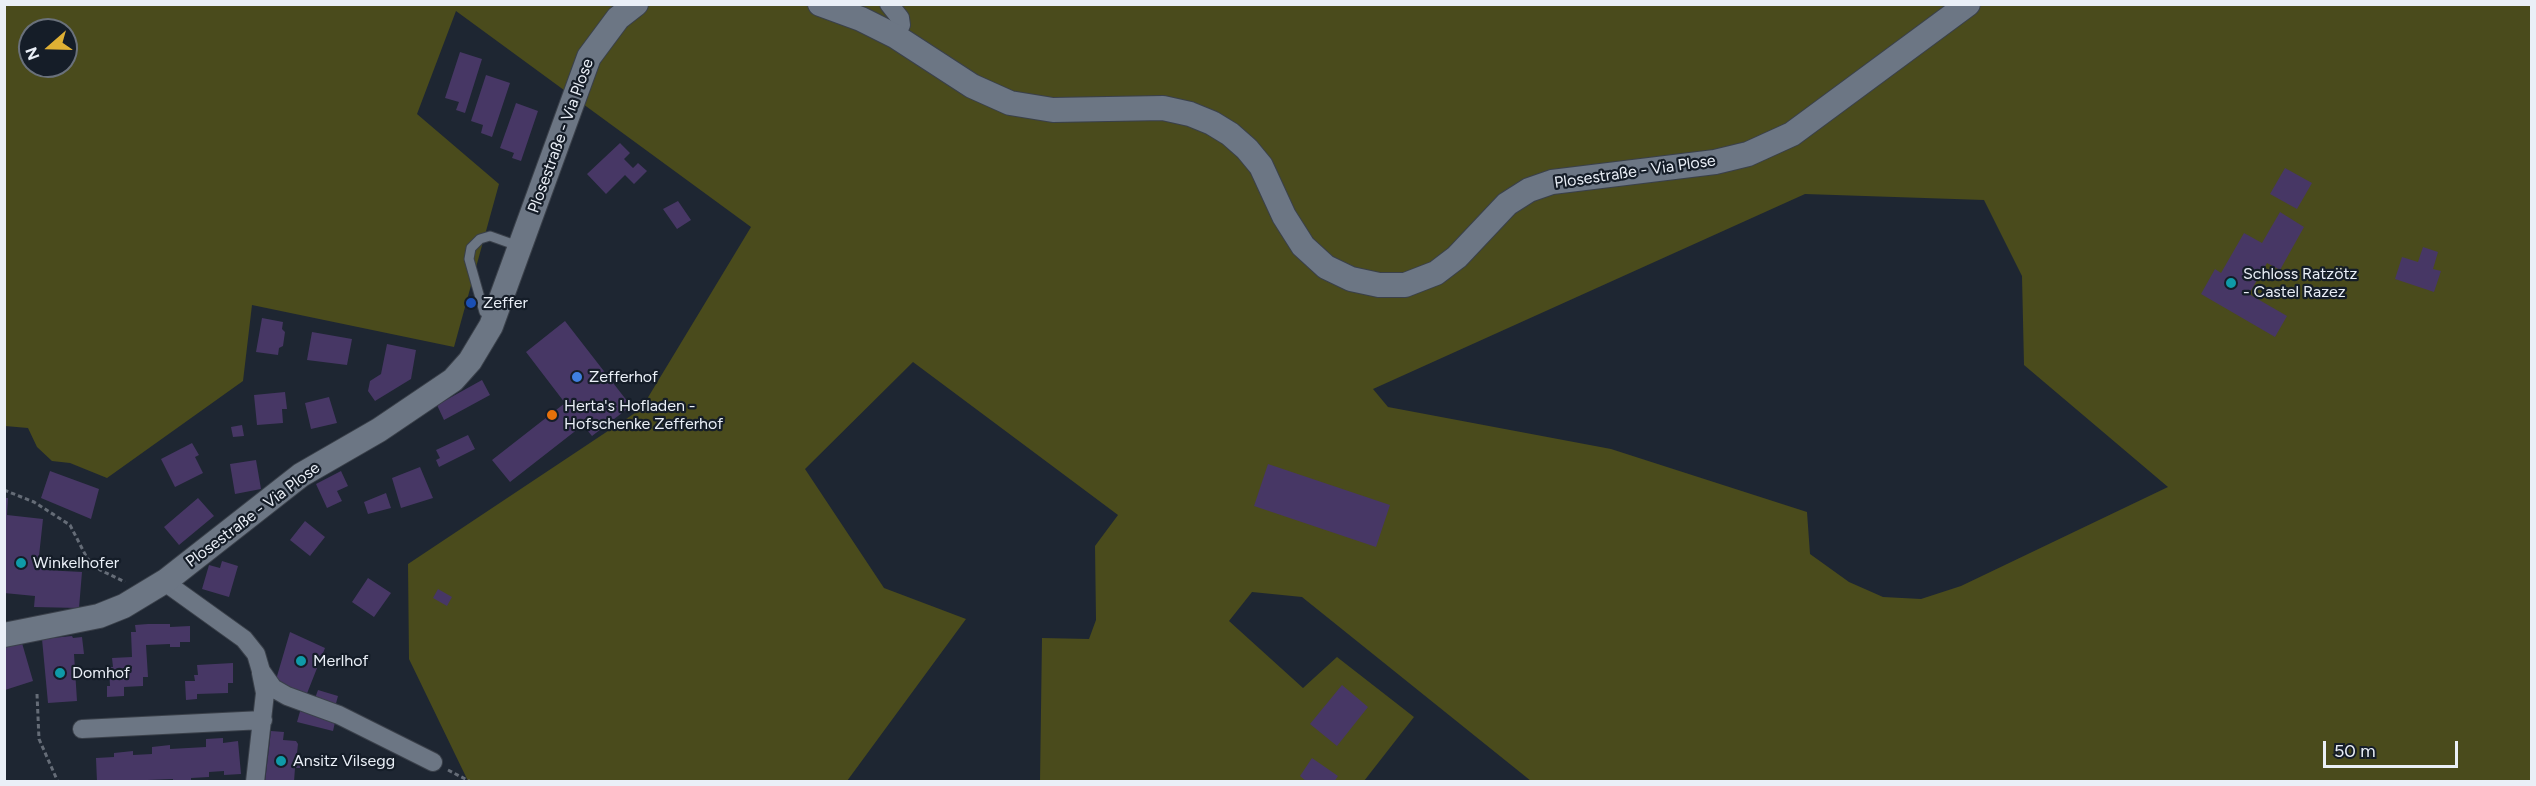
<!DOCTYPE html>
<meta charset="utf-8">
<style>
body{margin:0}
#map{position:relative;width:2536px;height:786px;overflow:hidden;background:#1e2632;font-family:Figtree,sans-serif}
canvas{display:block}
.frame{position:absolute;inset:0;border:6px solid #eaeff7;pointer-events:none}
.north{position:absolute;left:18px;top:18px;width:60px;height:60px;box-sizing:border-box;background:#151d28;border:2px solid #6a717b;border-radius:50%;rotate:250deg;font-size:16px;font-weight:700;line-height:24px;text-align:center;color:#eaeff7}
.north::after{content:'';display:block;margin:auto;width:21px;height:27px;background:#e0b034;clip-path:polygon(50% 0,100% 100%,50% 72%,0 100%)}
.scale{position:absolute;left:2323px;top:741px;width:135px;height:27px;box-sizing:border-box;border:3px solid #eaeff7;border-top:0;padding-left:8px;font-size:18px;line-height:21px;white-space:nowrap;color:#eaeff7;-webkit-text-stroke:4px #151d28;paint-order:stroke}
</style>
<div id="map">
<canvas width="2536" height="786"></canvas>
<div class="frame"></div>
<div class="north">N</div>
<div class="scale">50 m</div>
</div>
<script>
const ctx = document.querySelector('canvas').getContext('2d');
ctx.lineJoin = 'round';
function paint(path, color) { ctx.fillStyle = color; ctx.fill(path, 'evenodd'); }
const shape = rows => new Path2D(rows.map(r => 'M' + r).join(''));
function trace(path, color, width, dash) { ctx.strokeStyle = color; ctx.lineWidth = width; ctx.lineCap = dash ? 'butt' : 'round'; ctx.setLineDash(dash || []); ctx.stroke(path); }
function label(font, color, halo, rows, align = 'center') {
  ctx.font = font + ' Figtree,sans-serif'; ctx.lineWidth = 4.5; ctx.setLineDash([]); ctx.textBaseline = 'middle'; ctx.strokeStyle = halo; ctx.fillStyle = color; for (const [text, x, y, turn = 0] of rows) {
    ctx.save(); ctx.translate(x, y); ctx.rotate((+turn || 0) * Math.PI / 180); ctx.textAlign = isNaN(turn) ? turn : align; if (halo) ctx.strokeText(text, 0, 0); ctx.fillText(text, 0, 0); ctx.restore();
  }
}
paint(shape([
 [4,5,2531,5,2531,781,1531,781,1302,597,1252,592,1229,621,1303,688,1337,657,1414,717,1364,781,1040,781,1042,638,1089,639,1096,620,1095,546,1118,515,913,362,805,469,884,588,966,619,847,781,468,781,409,659,408,564,641,409,751,227,456,11,417,114,499,184,454,347,252,305,243,381,107,478,70,463,52,461,37,447,28,428,5,426],
 [30,30,66,30,66,66,30,66],
 [1805,194,1984,200,2022,276,2024,365,2168,487,1961,586,1921,599,1883,597,1849,582,1810,554,1807,512,1611,449,1388,407,1373,389]
]), '#4a4b1c');
paint(shape([
 [460,52,482,59,465,113,456,110,459,102,445,98],
 [486,75,510,83,492,137,481,133,483,125,471,121],
 [516,103,538,111,521,161,512,158,514,153,500,148],
 [620,143,630,153,624,159,633,168,638,163,647,171,634,184,625,175,606,194,587,174],
 [2285,168,2312,183,2297,209,2270,194],
 [678,201,691,220,677,229,663,209],
 [2280,212,2304,227,2280,270,2267,263,2249,294,2287,316,2275,337,2201,294,2215,269,2221,273,2244,233,2262,243],
 [2423,247,2438,252,2433,269,2441,271,2434,292,2395,279,2402,257,2418,262],
 [262,318,283,322,282,329,285,332,283,346,279,348,278,355,256,352],
 [565,321,631,406,592,436,583,425,510,482,492,460,565,403,526,352],
 [312,332,352,339,347,365,307,360],
 [387,344,416,350,411,379,375,401,368,391,370,381,381,374],
 [482,380,490,395,444,420,437,405],
 [285,392,287,409,282,409,283,423,257,425,254,395],
 [329,397,337,423,311,429,305,403],
 [242,425,244,436,233,437,231,427],
 [468,435,475,449,439,467,436,460,440,458,436,450],
 [192,443,199,455,195,457,203,473,175,487,161,459],
 [256,460,261,489,235,494,230,464],
 [1268,464,1390,505,1376,547,1254,506],
 [420,467,433,498,401,508,392,478],
 [50,471,99,489,91,519,41,498],
 [341,471,348,486,337,491,342,501,327,508,316,484],
 [386,493,391,508,368,514,364,502],
 [4,498,8,498,7,515,43,519,39,556,46,557,44,570,82,572,79,608,34,607,35,596,4,593],
 [198,498,214,516,179,545,164,527],
 [305,521,325,537,310,556,290,540],
 [222,561,238,566,229,597,202,589,209,565,220,568],
 [368,578,391,593,374,617,352,602],
 [438,589,452,597,447,606,433,598],
 [148,624,170,624,170,627,190,626,190,642,180,642,180,647,170,647,170,644,146,645,148,677,143,677,143,686,124,687,124,696,107,697,107,686,110,686,109,667,113,667,112,658,132,657,131,632,136,632,135,625],
 [290,632,325,648,306,696,275,683],
 [72,636,73,638,82,637,84,654,74,654,77,701,48,703,42,639],
 [22,643,33,681,5,690,5,646],
 [233,663,233,683,228,683,228,693,197,694,197,699,186,700,185,681,195,681,194,675,198,675,197,665],
 [1342,685,1368,707,1337,746,1310,724],
 [318,690,338,696,335,707,314,701],
 [301,708,336,718,333,731,297,722],
 [271,731,284,732,283,740,296,741,298,744,297,753,300,754,299,759,302,759,300,768,295,768,294,782,265,782],
 [223,738,223,743,238,741,241,774,224,775,224,771,209,772,209,777,191,778,191,782,173,782,173,779,97,782,96,758,114,757,114,753,133,751,133,755,152,754,152,747,170,745,170,749,206,747,206,739],
 [1312,758,1338,776,1334,782,1307,782,1300,776]
]), '#473765');
const service = shape([
 [492,316,484,312,469,259,471,248,480,239,490,236,518,246]
]);
const minor = shape([
 [889,4,900,18,901,25,895,36],
 [167,580,173,588,244,639,256,654,261,671,273,688,287,696,339,715,433,762],
 [82,729,263,720],
 [255,782,265,693,261,673]
]);
const tertiary = shape([
 [820,4,861,19,895,36,972,86,1010,103,1053,110,1163,108,1190,114,1212,123,1230,134,1247,149,1261,166,1284,216,1303,246,1326,267,1351,279,1379,285,1405,285,1436,273,1457,257,1507,204,1529,190,1552,182,1715,162,1748,154,1792,134,1968,4],
 [4,635,99,616,124,606,167,580,301,475,379,430,453,380,470,361,491,326,589,57,618,18,636,4]
]);
trace(service, '#3a404a', 11);
trace(minor, '#3a404a', 20);
trace(tertiary, '#3a404a', 26);
trace(shape([
 [4,490,34,502,70,525,87,558,100,570,125,582],
 [37,694,39,739,58,782],
 [448,770,471,782]
]), '#656c77', 3, [4.5, 3]);
trace(service, '#6c7684', 9);
trace(minor, '#6c7684', 18);
trace(tertiary, '#6c7684', 24);
for (const [x, y, r, color] of [
 [2231,283,6,"#0f9aa8"],
 [471,303,6,"#1a4fb4"],
 [577,377,6,"#3f7fe0"],
 [552,415,6,"#e8710a"],
 [21,563,6,"#0f9aa8"],
 [301,661,6,"#0f9aa8"],
 [60,673,6,"#0f9aa8"],
 [281,761,6,"#0f9aa8"]
]) { const dot = new Path2D(); dot.arc(x, y, r, 0, 2 * Math.PI); ctx.fillStyle = color; ctx.fill(dot); trace(dot, '#151d28', 2); }
label('16px', '#eaeff7', '#151d28', [
 ["Plosestraße - Via Plose",561,136,-70],
 ["Plosestraße - Via Plose",1635,172,-8],
 ["Plosestraße - Via Plose",253,515,-37]
]);
label('16px', '#eaeff7', '#151d28', [
 ["Schloss Ratzötz",2243,274],
 ["- Castel Razez",2243,292],
 ["Zeffer",483,303],
 ["Zefferhof",589,377],
 ["Herta's Hofladen -",564,406],
 ["Hofschenke Zefferhof",564,424],
 ["Winkelhofer",33,563],
 ["Merlhof",313,661],
 ["Domhof",72,673],
 ["Ansitz Vilsegg",293,761]
], 'left');
</script>
